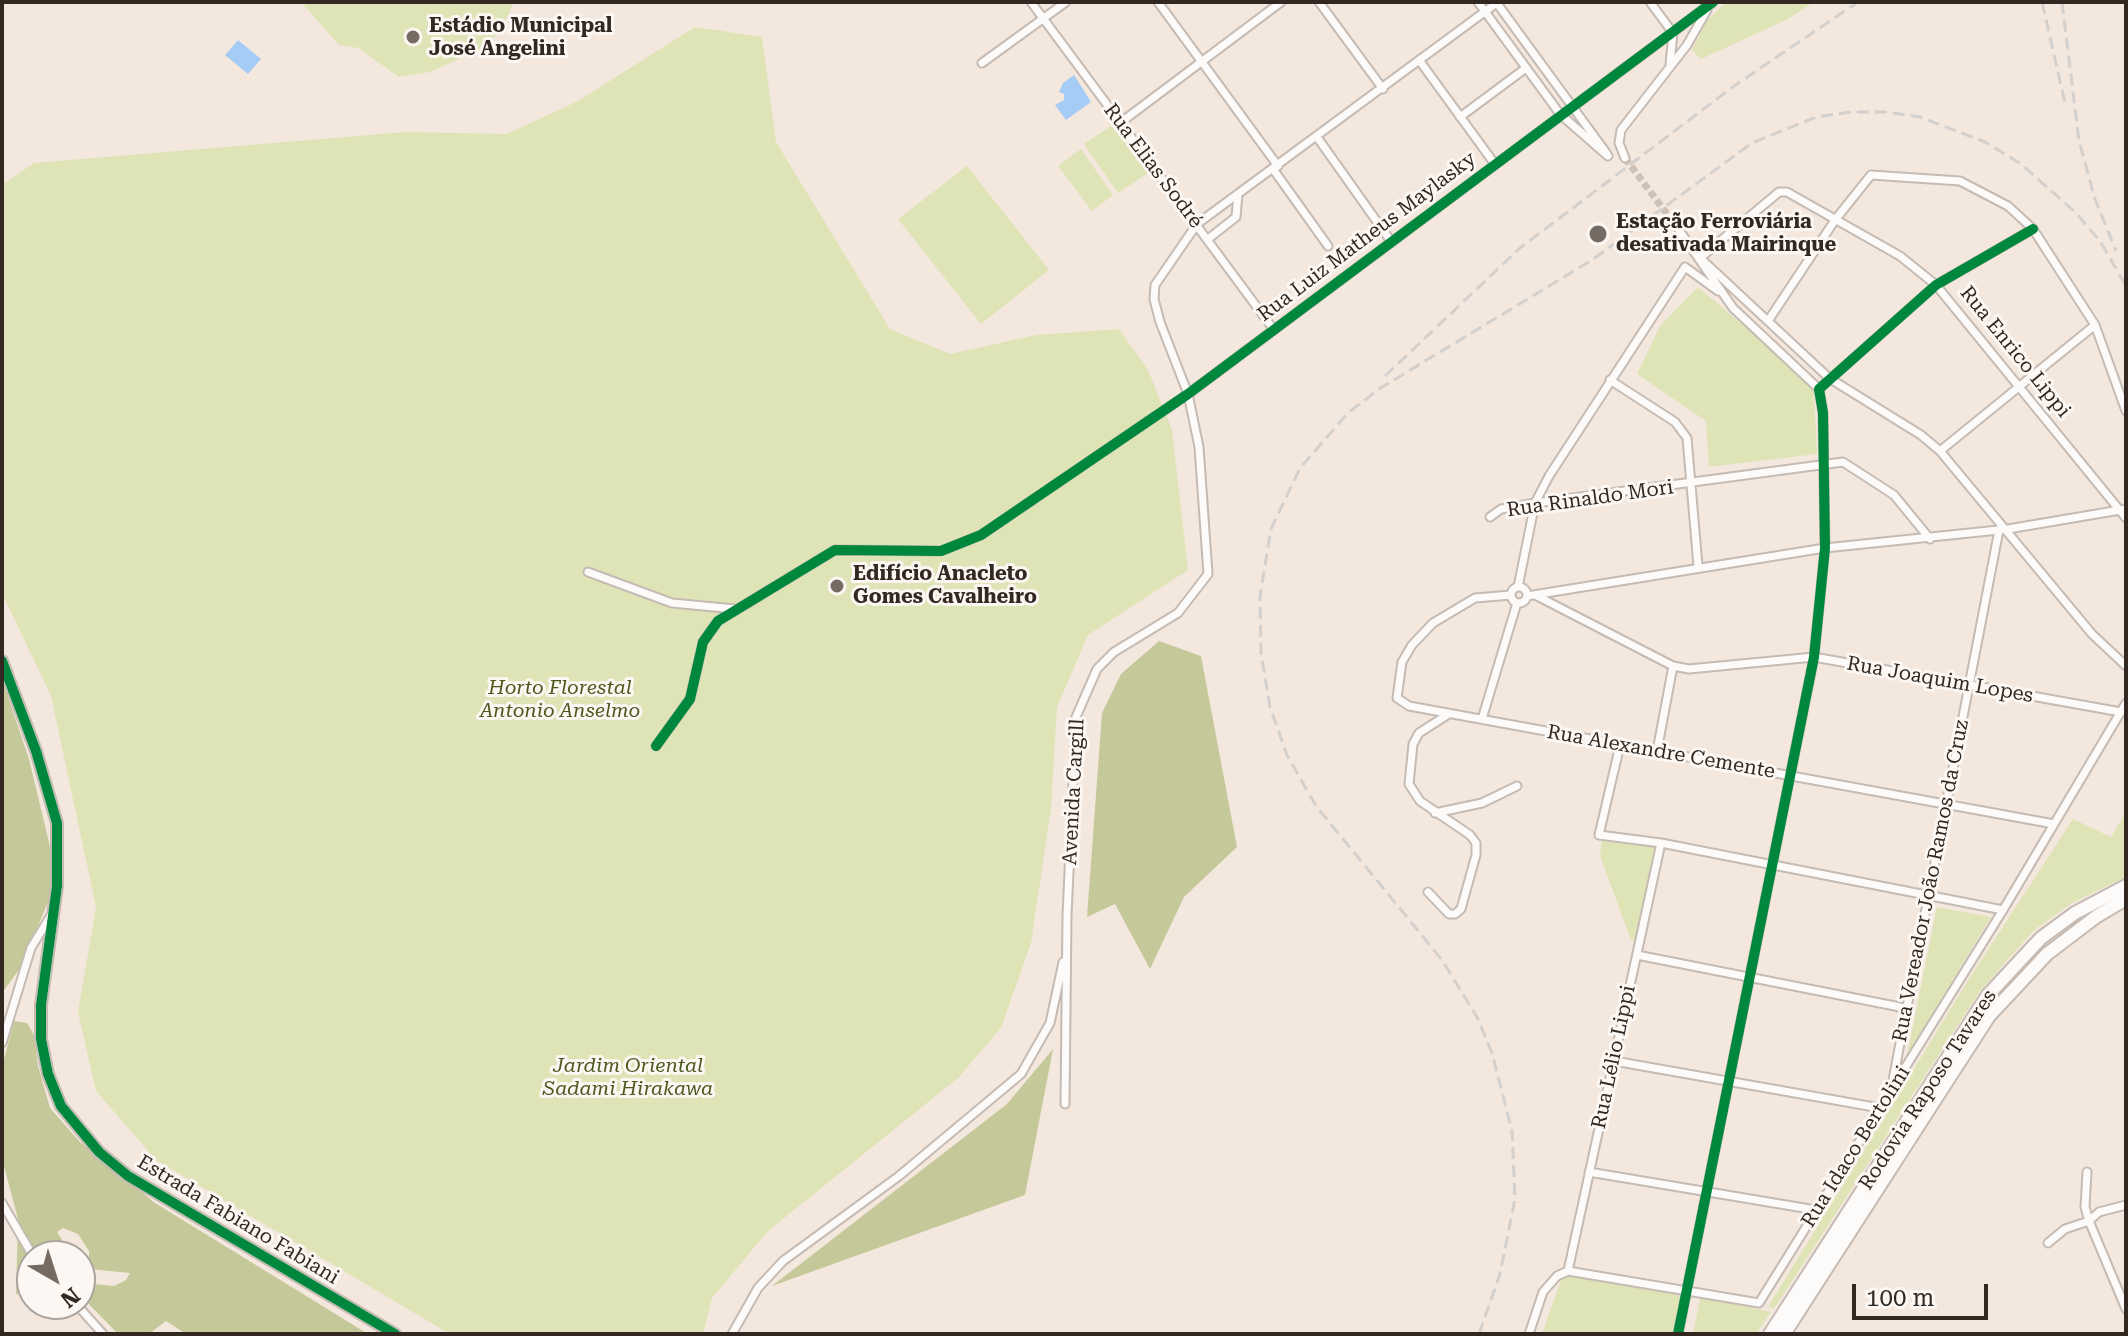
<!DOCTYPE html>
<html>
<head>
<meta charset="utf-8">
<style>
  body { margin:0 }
  #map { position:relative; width:2128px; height:1336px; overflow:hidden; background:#f4e7de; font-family:"Roboto Serif",serif }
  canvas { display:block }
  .frame { position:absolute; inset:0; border:4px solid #322821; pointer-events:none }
  .north { position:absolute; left:16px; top:1240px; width:80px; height:80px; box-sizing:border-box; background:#fcf7f3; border:2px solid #aba49f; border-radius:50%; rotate:141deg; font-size:22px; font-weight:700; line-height:32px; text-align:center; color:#322821 }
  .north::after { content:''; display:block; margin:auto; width:28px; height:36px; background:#766b63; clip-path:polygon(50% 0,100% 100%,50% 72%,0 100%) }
  .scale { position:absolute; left:1852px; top:1284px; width:136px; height:36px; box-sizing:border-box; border:4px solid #322821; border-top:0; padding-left:10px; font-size:24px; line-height:28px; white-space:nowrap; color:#322821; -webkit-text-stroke:6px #fcf7f3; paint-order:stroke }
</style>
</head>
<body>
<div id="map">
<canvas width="2128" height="1336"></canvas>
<div class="frame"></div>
<div class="north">N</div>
<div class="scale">100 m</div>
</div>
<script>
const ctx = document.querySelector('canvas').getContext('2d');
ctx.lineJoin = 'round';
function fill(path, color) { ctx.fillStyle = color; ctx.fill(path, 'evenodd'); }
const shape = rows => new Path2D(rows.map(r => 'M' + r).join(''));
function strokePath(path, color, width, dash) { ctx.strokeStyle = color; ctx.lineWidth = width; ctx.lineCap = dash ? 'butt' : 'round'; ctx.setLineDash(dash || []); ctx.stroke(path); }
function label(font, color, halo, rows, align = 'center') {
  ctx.font = font + ' "Roboto Serif",serif'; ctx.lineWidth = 6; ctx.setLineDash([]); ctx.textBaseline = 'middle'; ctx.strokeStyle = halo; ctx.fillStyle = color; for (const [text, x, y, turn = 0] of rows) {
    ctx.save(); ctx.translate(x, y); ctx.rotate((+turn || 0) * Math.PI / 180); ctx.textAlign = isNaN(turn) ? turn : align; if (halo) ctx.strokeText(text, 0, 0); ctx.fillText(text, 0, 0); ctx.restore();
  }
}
fill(shape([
  [301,2,514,2,501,30,484,48,430,72,399,77,358,48,339,45],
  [1726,2,1814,2,1786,20,1701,59,1692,50,1707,21],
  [695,27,762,37,776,142,890,329,950,354,1036,335,1119,329,1148,370,1172,430,1188,570,1088,635,1057,707,1051,809,1031,943,1001,1028,959,1077,767,1232,712,1298,703,1334,450,1334,156,1160,96,1091,78,1012,96,907,51,696,2,593,2,185,34,163,405,132,507,134,578,101],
  [1115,123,1148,173,1118,193,1084,144],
  [1081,149,1113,195,1092,211,1058,166],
  [967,166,1049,270,981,324,898,219],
  [1698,287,1792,367,1814,392,1817,454,1709,467,1706,421,1637,374,1660,326],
  [2126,812,2126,877,2072,903,2034,930,1980,991,1774,1309,1768,1307,1969,979,2073,819,2111,837],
  [1602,839,1659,847,1635,941,1631,940,1600,856],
  [1937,907,1991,917,1907,1055],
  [1569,1275,1678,1295,1681,1298,1674,1334,1542,1334,1561,1280],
  [1704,1297,1771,1312,1756,1334,1693,1334,1700,1299]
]), '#dfe4b7');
fill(shape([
  [1159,641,1201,656,1237,847,1184,897,1150,969,1115,904,1087,917,1102,713,1121,674],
  [2,679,29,759,53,859,53,890,21,967,2,993],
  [14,1021,27,1023,34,1035,38,1066,50,1108,80,1142,155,1203,368,1334,186,1334,166,1321,149,1334,118,1334,85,1300,80,1287,84,1283,114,1286,126,1280,130,1273,89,1269,89,1251,78,1234,63,1228,57,1232,72,1256,32,1256,32,1279,16,1295,18,1219,2,1159,2,1067],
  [1053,1049,1025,1195,772,1286,1007,1104]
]), '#c5c999');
fill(shape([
  [238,40,261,59,248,74,225,55],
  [1074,75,1091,102,1066,120,1055,105,1064,100,1064,94,1059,92,1063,83]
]), '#a4ccf4');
strokePath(shape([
  [1625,158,1679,230]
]), '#cdc1b8', 7, [7, 3.5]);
const street = shape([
  [1031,2,1274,330],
  [1158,2,1278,166],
  [1319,2,1383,89],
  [1478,2,1560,114,1608,156],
  [1496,2,1607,154],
  [1650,2,1673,33,1670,64],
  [1419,60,1494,163],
  [982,63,1066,2],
  [1460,117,1526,68],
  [1120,123,1281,2],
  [1317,137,1390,240],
  [1625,158,1619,143,1621,130,1687,45,1707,10],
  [1273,169,1328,246],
  [1679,230,1733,308,1819,389],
  [1208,239,1236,217,1238,194],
  [1697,255,1829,378,1921,435,1940,451,2092,634,2126,666],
  [1700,258,1779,192,1787,192,1900,256,1936,285,2126,518],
  [1768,321,1835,220,1871,175,1960,181,2008,206,2033,229,2095,325,2126,411],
  [1610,380,1675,422,1687,438,1698,566],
  [1940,451,2095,325],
  [1490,517,1501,509,1535,503,1843,462,1894,495,1930,539],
  [588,572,672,603,735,609],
  '1511 595a8 8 0 1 1 16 0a8 8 0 1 1-16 0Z',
  [1518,587,1535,503,1549,476,1685,267,1718,291],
  [1511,595,1475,598,1433,623,1412,645,1402,662,1397,698,1409,706,2054,824],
  [1527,596,1825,548,2008,529,2126,509],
  [1537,596,1673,666,1689,669,1814,657,2121,712],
  [1482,719,1517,603],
  [1620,745,1599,835,1661,843,2003,910],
  [656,746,690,699,703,642,718,621,835,550,941,551,981,535,1188,394,1713,2],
  [1657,751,1673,666],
  [1435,813,1482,803,1517,786],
  [1428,892,1449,914,1455,914,1461,909,1476,855,1476,843,1470,835,1420,801,1409,784,1413,744,1419,733,1447,715],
  [1637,955,1905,1008],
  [2,1043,31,948,53,912],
  [1614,1061,1880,1108],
  [1892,1085,1999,530],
  [1065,1104,1067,916,1076,717,1097,669,1114,652,1178,613,1208,574,1199,447,1188,394,1160,322,1154,299,1155,285,1197,224,1498,2],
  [1589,1172,1816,1210],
  [2087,1172,2085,1207,2089,1221,2126,1309],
  [2,1203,33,1256],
  [2048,1243,2065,1229,2089,1221,2099,1212,2126,1205],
  [1568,1271,1661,843],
  [76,1304,103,1334],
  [732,1334,758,1288,783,1261,899,1176,1021,1074,1050,1023,1063,962],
  [1529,1334,1543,1292,1557,1276,1568,1271,1759,1303,2003,910,2126,703],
  [1678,1334,1814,657,1825,548,1823,413,1819,389,1936,285,2033,229]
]);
const secondary = shape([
  [2,661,36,751,57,823,57,886,41,1005,41,1039,48,1074,61,1106,99,1152,128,1176,395,1334]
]);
const highway = shape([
  [1770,1334,1988,995,2041,938,2075,913,2126,886],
  [1784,1334,1989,1016,2047,954,2097,916,2126,899]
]);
strokePath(street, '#c5bbb3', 11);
strokePath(secondary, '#c5bbb3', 14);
strokePath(highway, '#c5bbb3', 16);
strokePath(street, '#fdfbfa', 7);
strokePath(secondary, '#fdfbfa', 10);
strokePath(highway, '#fdfbfa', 12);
strokePath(shape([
  [2042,2,2065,103],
  [2062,2,2079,141,2095,199,2116,251],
  [1385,376,1520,248,1734,86,1858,2],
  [1479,1334,1500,1274,1515,1199,1512,1131,1492,1053,1477,1017,1442,960,1316,806,1287,755,1270,707,1261,653,1260,596,1271,529,1300,468,1348,413,1379,389,1592,260,1752,143,1816,117,1851,112,1887,112,1920,117,1985,142,2021,164,2075,212,2100,241,2126,286]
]), '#d4d0cd', 3, [12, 6]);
strokePath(shape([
  [2,661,36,751,57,823,57,886,41,1005,41,1039,48,1074,61,1106,99,1152,128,1176,395,1334],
  [656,746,690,699,703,642,718,621,835,550,941,551,981,535,1188,394,1713,2],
  [1678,1334,1814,657,1825,548,1823,413,1819,389,1936,285,2033,229]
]), '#00873e', 10);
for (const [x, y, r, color] of [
  [413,37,8,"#766b63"],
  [1598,234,10,"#766b63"],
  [837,586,8,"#766b63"]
]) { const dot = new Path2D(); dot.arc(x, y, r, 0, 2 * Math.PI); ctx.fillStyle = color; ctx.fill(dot); strokePath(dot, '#fcf7f3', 3); }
label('bold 20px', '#322821', '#fcf7f3', [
  ["Estádio Municipal",429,26],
  ["José Angelini",429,49],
  ["Estação Ferroviária",1616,222],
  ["desativada Mairinque",1616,245],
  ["Edifício Anacleto",853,574],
  ["Gomes Cavalheiro",853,597]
], 'left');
label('20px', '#322821', '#fcf7f3', [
  ["Rua Elias Sodré",1153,166,53],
  ["Rua Luiz Matheus Maylasky",1367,237,-37],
  ["Rua Enrico Lippi",2015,352,51],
  ["Rua Rinaldo Mori",1590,499,-8],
  ["Rua Joaquim Lopes",1940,680,10],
  ["Rua Alexandre Cemente",1661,752,10],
  ["Avenida Cargill",1074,792,-87],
  ["Rua Vereador João Ramos da Cruz",1931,881,-79],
  ["Rua Lélio Lippi",1614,1057,-78],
  ["Rodovia Raposo Tavares",1928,1090,-57],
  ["Rua Idaco Bertolini",1856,1147,-58],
  ["Estrada Fabiano Fabiani",238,1220,31]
]);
label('italic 20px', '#4d5a1f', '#fcf7f3', [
  ["Horto Florestal",560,688],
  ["Antonio Anselmo",560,711],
  ["Jardim Oriental",628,1066],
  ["Sadami Hirakawa",628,1089]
]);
</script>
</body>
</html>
